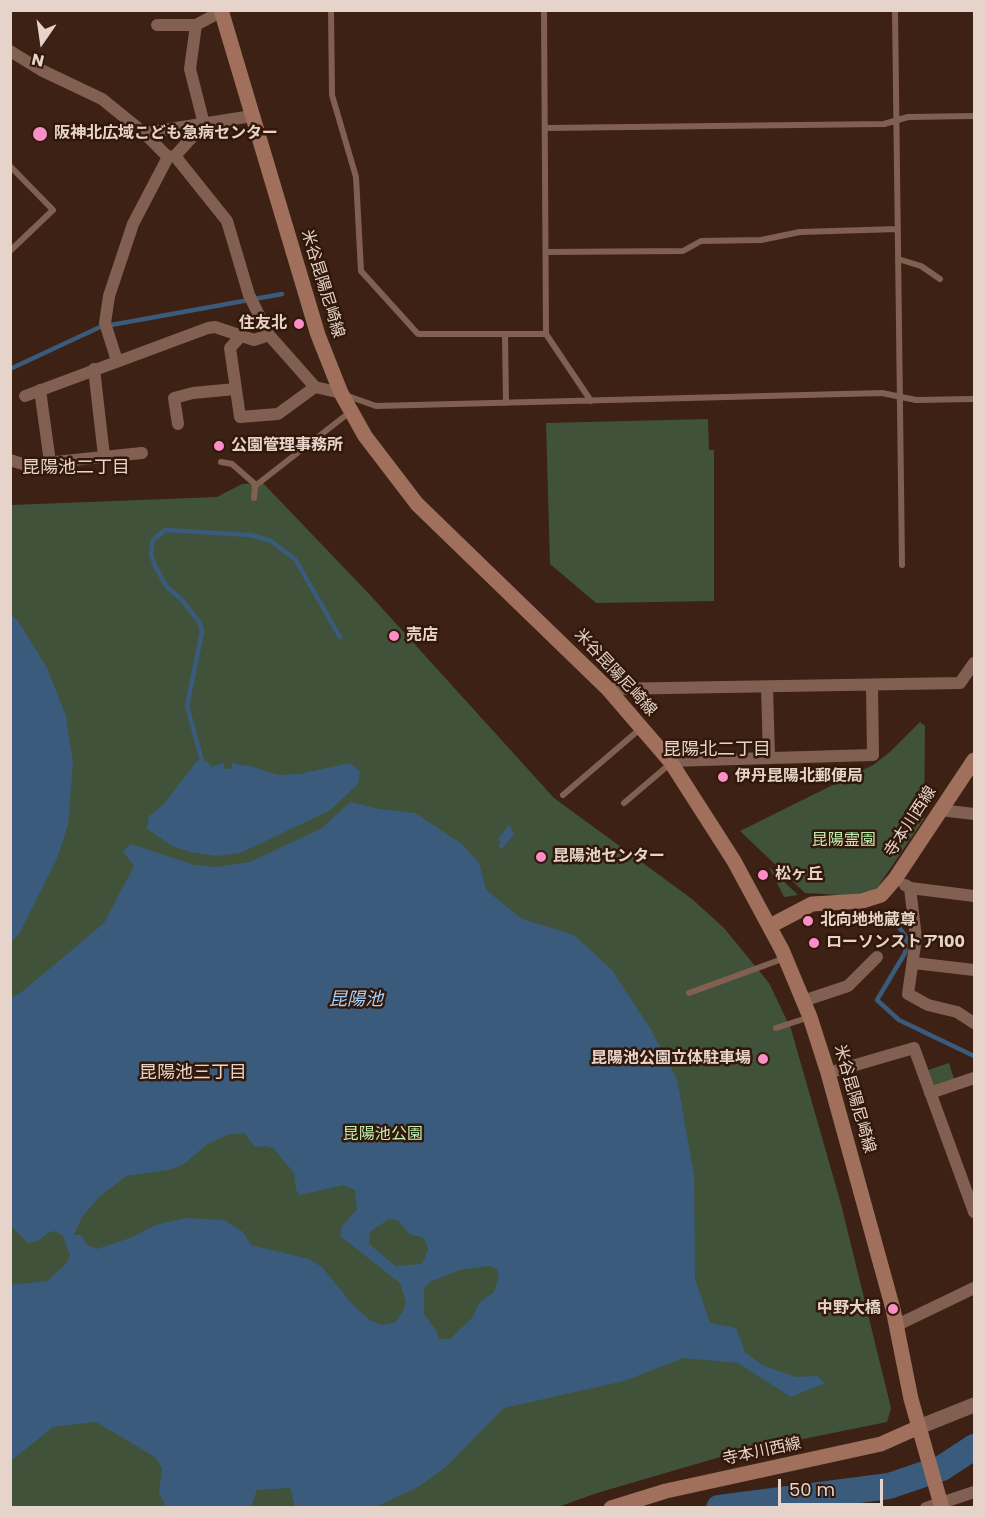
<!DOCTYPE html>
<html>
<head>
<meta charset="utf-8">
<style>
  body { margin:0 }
  #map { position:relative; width:985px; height:1518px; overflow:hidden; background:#3d2114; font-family:Poppins,sans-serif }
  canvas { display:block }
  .frame { position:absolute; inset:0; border:12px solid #e6d3ca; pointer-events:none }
  .north { position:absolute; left:12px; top:12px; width:60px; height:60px; -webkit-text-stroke:4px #32180a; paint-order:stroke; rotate:193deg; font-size:16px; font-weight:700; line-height:24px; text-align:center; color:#e6d3ca }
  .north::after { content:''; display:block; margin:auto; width:21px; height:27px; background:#e6d3ca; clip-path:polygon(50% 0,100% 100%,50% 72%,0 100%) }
  .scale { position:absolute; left:778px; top:1479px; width:105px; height:27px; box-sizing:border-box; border:3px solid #e6d3ca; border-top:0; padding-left:8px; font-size:18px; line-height:21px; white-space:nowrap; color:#e6d3ca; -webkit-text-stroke:4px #32180a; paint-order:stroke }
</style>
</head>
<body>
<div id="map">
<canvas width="985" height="1518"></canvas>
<div class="frame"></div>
<div class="north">N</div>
<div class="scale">50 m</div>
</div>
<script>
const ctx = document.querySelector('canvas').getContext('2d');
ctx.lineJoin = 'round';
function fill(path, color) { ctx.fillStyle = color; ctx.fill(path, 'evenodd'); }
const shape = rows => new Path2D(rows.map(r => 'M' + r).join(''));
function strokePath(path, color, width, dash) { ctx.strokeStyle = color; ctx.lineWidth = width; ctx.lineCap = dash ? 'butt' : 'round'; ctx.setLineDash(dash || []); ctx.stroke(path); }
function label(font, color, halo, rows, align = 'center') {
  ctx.font = font + ' Poppins,"Noto Sans JP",sans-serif'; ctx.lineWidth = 5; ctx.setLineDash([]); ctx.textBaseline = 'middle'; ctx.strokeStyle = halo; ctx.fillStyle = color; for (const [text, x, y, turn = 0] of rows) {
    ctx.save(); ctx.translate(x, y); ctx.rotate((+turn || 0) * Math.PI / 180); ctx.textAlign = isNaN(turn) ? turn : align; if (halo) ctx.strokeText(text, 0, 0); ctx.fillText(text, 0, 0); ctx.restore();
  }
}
fill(shape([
  [708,419,709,450,714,450,714,601,596,603,550,564,546,423],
  [263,483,371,596,554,798,692,899,724,928,769,983,791,1029,841,1204,891,1408,887,1422,734,1453,597,1493,558,1507,11,1507,11,505,217,497,242,484],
  [920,722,925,726,924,819,877,888,860,896,805,893,740,831,873,765,891,751],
  [769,867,798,895,784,897],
  [949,1063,955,1082,934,1087,928,1070]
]), '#40523a');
fill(shape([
  [11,615,18,621,47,668,66,716,73,764,68,825,56,861,19,934,11,942],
  [197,761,207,761,211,767,223,763,225,769,231,769,233,762,242,766,248,765,278,775,299,774,350,763,360,771,358,784,329,811,240,853,217,856,190,852,172,846,147,829,149,816,163,805],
  [350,802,379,809,415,813,463,845,479,863,486,890,522,919,574,935,611,969,650,1028,677,1079,694,1176,695,1279,710,1323,736,1328,745,1352,762,1365,796,1377,817,1376,825,1383,791,1397,738,1363,684,1358,624,1381,504,1408,446,1467,418,1487,376,1507,295,1507,290,1488,257,1490,251,1507,166,1507,159,1493,162,1468,155,1457,96,1422,53,1427,11,1461,11,1285,47,1281,67,1263,70,1255,63,1236,55,1231,48,1233,38,1241,28,1243,11,1226,11,998,23,991,104,923,134,866,123,851,131,844,194,865,215,867,250,862,322,828],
  [244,1133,255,1147,266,1146,273,1148,294,1173,296,1190,300,1195,343,1185,355,1190,357,1209,342,1226,340,1236,400,1283,406,1302,402,1313,394,1323,381,1325,370,1320,352,1304,322,1267,309,1259,251,1245,243,1232,224,1220,186,1218,155,1225,130,1238,97,1249,87,1245,81,1235,74,1235,82,1217,99,1197,126,1176,169,1170,184,1164,206,1145,227,1135],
  [389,1219,399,1221,409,1234,422,1237,426,1242,428,1250,422,1264,395,1266,369,1244,370,1232],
  [489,1266,496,1268,499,1275,494,1292,480,1302,472,1318,450,1339,439,1339,436,1330,424,1314,424,1288,430,1282,460,1270],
  [509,825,514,834,502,849,498,846,501,842,498,839]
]), '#3a5b7c');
strokePath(shape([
  [10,369,100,327,282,294],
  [202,761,187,706,202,632,200,623,182,600,167,587,155,566,151,554,153,540,165,530,251,535,271,541,295,559,340,637],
  [896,923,906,937,905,953,877,1000,899,1020,974,1056]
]), '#3a5b7c', 4.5);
strokePath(shape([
  [719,1508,889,1486,942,1468,974,1447]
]), '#3a5b7c', 26);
strokePath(shape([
  [331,10,332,95,356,177,361,271,418,334,546,334],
  [544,10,546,334,591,401],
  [895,10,902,565],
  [546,128,884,124,908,117,974,116],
  [10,166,53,210,10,251],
  [546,252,683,251,701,241,761,240,800,232,898,229],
  [898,259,921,266,940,279],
  [505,334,506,403],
  [345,395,376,406,882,393,916,400,974,399],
  [221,462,232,464,256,485],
  [254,498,255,486,350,412],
  [563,795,640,729],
  [624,803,671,763],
  [689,993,785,958],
  [776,1028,810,1017]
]), '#816051', 6);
strokePath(shape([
  [157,25,196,25],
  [10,51,41,70,102,99,144,133,168,157,175,156,204,124],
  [204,124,190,69,196,25,222,11],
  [144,133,252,116],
  [175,156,227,221,249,295,269,335,315,387,341,393],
  [241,336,230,348,240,417,278,414,315,387],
  [117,361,105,323,109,296,133,224,168,157],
  [94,369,104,456],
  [40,390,50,462],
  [25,396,208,328,215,327,254,340,269,335],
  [178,424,174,398,193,393,235,389],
  [10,460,26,465,142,453],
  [767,688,769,756],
  [608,689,960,683,974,663],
  [670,761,873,755,872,686],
  [940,810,974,814],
  [905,885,910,888,974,896],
  [910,888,916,938,908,994,928,1005,957,1012,974,1023],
  [914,963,974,970],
  [803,1001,848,986,877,957],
  [828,1073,914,1048,974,1212],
  [930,1093,974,1078],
  [895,1326,974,1288],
  [926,1508,974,1492]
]), '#816051', 12);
strokePath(shape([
  [919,1427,974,1405]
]), '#816051', 15);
strokePath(shape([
  [221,10,318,335,341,393,365,436,417,504,608,689,670,761,734,861,782,950,810,1017,828,1073,893,1309,911,1399,942,1508],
  [770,926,812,904,862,901,881,895,895,879,974,760],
  [611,1508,666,1491,881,1444,919,1427]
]), '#a0705c', 15);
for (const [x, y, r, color] of [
  [40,134,8,"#fa8fc8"],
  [299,324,6,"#fa8fc8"],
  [219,446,6,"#fa8fc8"],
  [394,636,6,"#fa8fc8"],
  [723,777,6,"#fa8fc8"],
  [541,857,6,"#fa8fc8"],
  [763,875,6,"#fa8fc8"],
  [808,921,6,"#fa8fc8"],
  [814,943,6,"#fa8fc8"],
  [763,1059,6,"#fa8fc8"],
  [893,1309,6,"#fa8fc8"]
]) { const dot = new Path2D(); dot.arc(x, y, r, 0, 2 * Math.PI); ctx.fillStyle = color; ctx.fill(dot); strokePath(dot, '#32180a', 2); }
label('bold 16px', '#e6d3ca', '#32180a', [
  ["阪神北広域こども急病センター",54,134],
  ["住友北",287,324,"right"],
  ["公園管理事務所",231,446],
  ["売店",406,636],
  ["伊丹昆陽北郵便局",735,777],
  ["昆陽池センター",553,857],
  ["松ヶ丘",775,875],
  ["北向地地蔵尊",820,921],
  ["ローソンストア100",826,943],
  ["昆陽池公園立体駐車場",751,1059,"right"],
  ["中野大橋",881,1309,"right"]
], 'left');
label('16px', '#e6d3ca', '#32180a', [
  ["米谷昆陽尼崎線",322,284,73],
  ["米谷昆陽尼崎線",615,673,47],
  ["寺本川西線",911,822,-57],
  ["米谷昆陽尼崎線",854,1099,74],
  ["寺本川西線",762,1452,-12]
]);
label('16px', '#c1f0b2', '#32180a', [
  ["昆陽霊園",844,841],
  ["昆陽池公園",383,1135]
]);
label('18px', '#e6d3ca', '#32180a', [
  ["昆陽池二丁目",76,468],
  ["昆陽北二丁目",717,750],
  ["昆陽池三丁目",193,1073]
]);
label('italic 18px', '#a7d2fe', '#32180a', [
  ["昆陽池",356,1000]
]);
</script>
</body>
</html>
